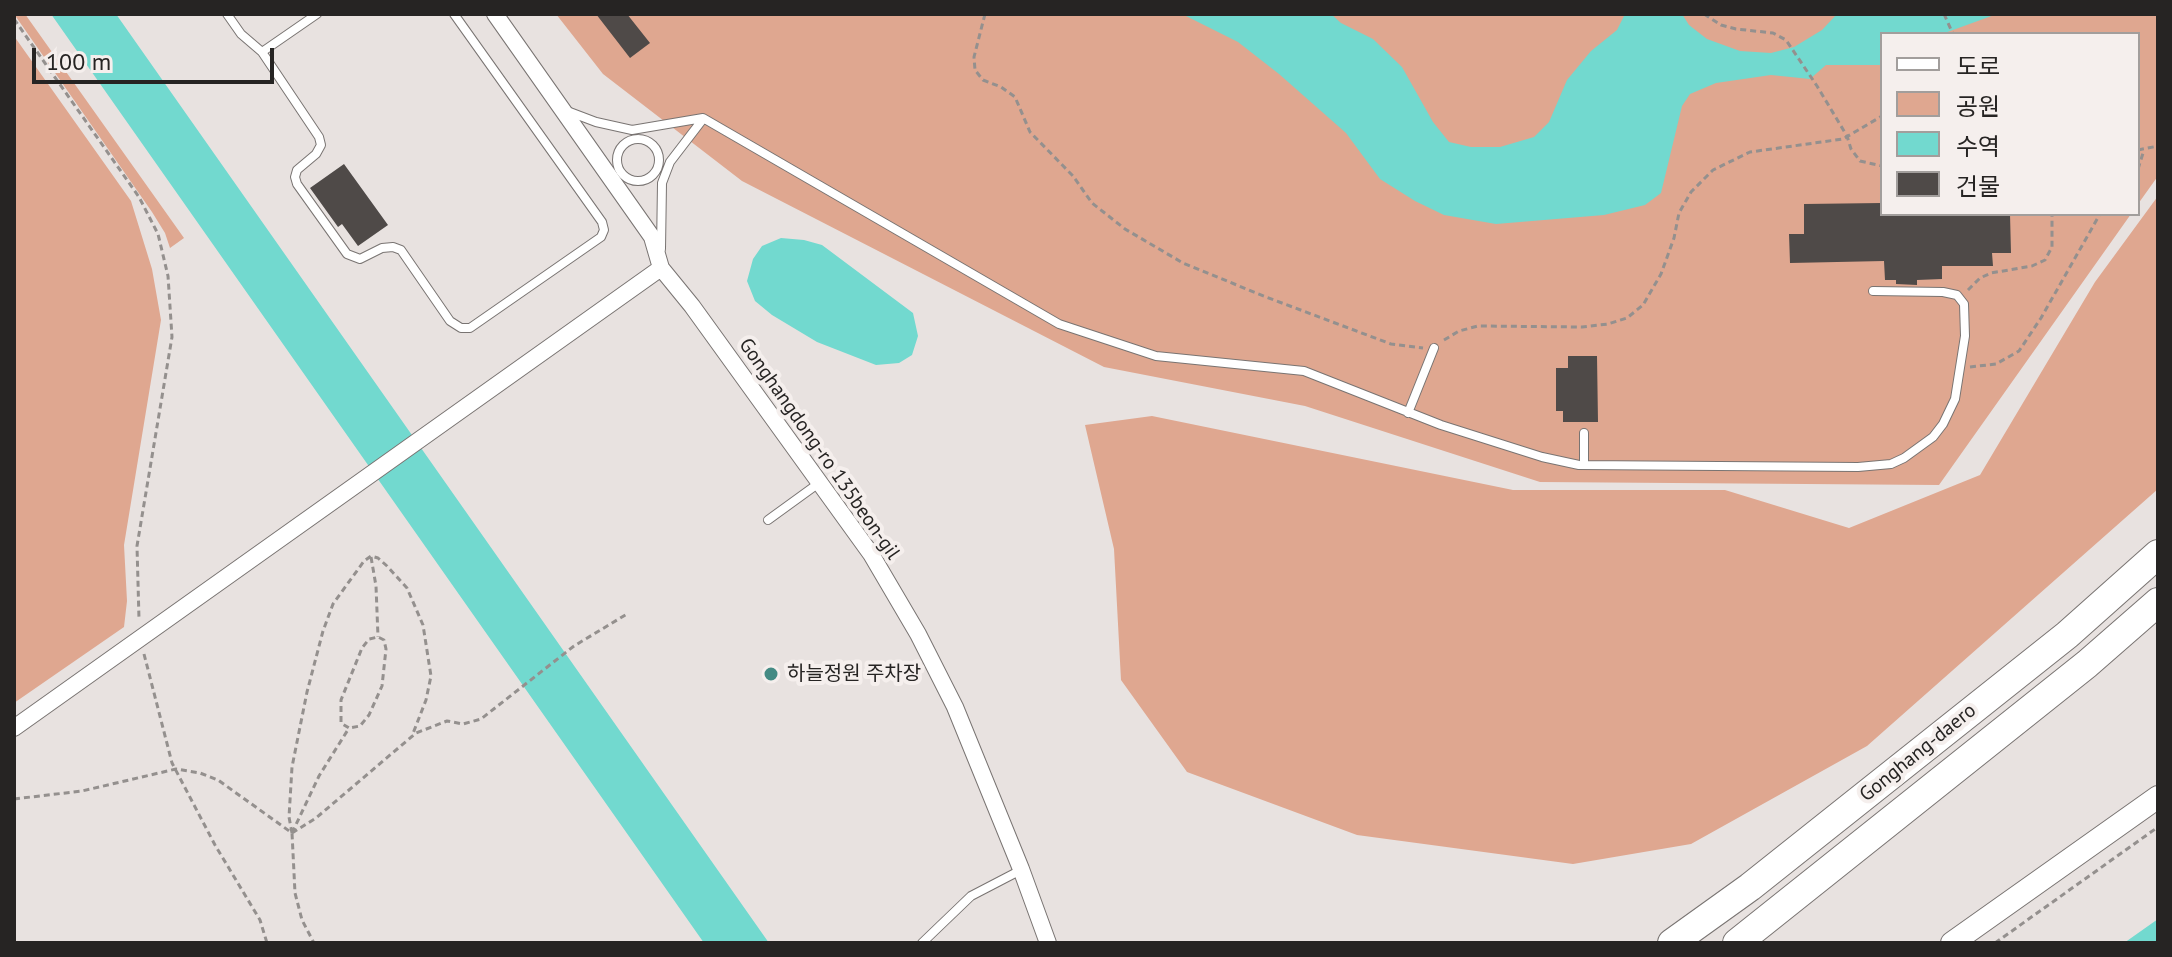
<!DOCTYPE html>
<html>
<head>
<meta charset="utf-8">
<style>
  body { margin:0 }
  #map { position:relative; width:2172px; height:957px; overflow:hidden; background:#e8e2e0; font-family:"PT Sans","Noto Sans KR",sans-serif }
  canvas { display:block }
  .frame { position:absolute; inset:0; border:16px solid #262423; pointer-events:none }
  .legend { position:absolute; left:1880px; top:32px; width:260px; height:184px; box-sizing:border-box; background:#f5efed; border:2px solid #a29e9c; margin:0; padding:10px 14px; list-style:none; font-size:24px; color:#262423 }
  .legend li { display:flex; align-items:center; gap:16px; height:40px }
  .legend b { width:40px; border:2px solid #a29e9c }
  .scale { position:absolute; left:32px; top:48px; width:242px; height:36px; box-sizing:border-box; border:4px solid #262423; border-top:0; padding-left:10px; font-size:24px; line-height:28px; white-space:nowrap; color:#262423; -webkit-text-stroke:6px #f5efed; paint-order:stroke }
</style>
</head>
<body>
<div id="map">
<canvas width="2172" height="957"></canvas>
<div class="frame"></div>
<ul class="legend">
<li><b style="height:10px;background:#fff"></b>도로</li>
<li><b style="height:22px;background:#dfa790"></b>공원</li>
<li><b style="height:22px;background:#72d9cf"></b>수역</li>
<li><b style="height:22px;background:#4f4a48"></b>건물</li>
</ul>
<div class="scale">100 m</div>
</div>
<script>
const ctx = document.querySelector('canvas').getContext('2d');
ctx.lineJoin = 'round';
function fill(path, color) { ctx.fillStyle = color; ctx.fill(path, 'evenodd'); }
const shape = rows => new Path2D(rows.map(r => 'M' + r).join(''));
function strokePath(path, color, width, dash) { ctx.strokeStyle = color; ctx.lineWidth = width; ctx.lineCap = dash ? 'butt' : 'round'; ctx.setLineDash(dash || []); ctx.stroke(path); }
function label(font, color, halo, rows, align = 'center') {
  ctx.font = font + ' "PT Sans","Noto Sans KR",sans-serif'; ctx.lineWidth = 8; ctx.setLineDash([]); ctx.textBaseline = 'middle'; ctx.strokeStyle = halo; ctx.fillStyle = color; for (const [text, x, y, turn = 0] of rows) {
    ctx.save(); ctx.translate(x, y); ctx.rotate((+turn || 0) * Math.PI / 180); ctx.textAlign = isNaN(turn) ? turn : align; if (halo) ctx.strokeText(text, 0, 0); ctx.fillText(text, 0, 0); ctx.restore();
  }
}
fill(shape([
  [14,14,25,14,184,238,170,248,165,233,152,212],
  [556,14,2158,14,2158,176,2138,204,2138,34,1882,34,1882,214,2131,214,1939,485,1540,482,1305,406,1104,367,742,181,603,74],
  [14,36,131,201,152,269,161,320,124,545,127,601,124,627,14,703],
  [2158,196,2158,489,1867,746,1691,844,1573,864,1357,835,1187,772,1121,680,1114,549,1085,425,1152,416,1513,490,1725,490,1849,528,1980,475,2095,282]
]), '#dfa790');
fill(shape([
  [51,14,116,14,769,943,704,943],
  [1182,14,1331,14,1341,23,1373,39,1402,67,1433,122,1449,142,1471,147,1500,147,1534,137,1549,122,1567,80,1591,51,1617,30,1625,14,1682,14,1689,25,1707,39,1740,51,1771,53,1794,47,1822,30,1837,14,1997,14,1942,34,1882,34,1882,65,1826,65,1810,79,1771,75,1716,83,1690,94,1682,106,1661,193,1645,205,1604,215,1496,224,1444,215,1415,201,1380,179,1346,133,1279,74,1238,42],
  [781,238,804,240,822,245,913,313,918,336,912,355,899,363,876,365,817,342,772,315,755,301,747,281,753,259,762,246],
  [2158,919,2158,943,2124,943]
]), '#72d9cf');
fill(shape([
  [596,14,627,14,650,43,630,58],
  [344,164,388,225,358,246,342,224,338,227,310,188],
  [1882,203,1882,214,2010,214,2011,253,1992,253,1993,266,1942,266,1942,279,1917,280,1917,285,1896,284,1896,280,1885,280,1884,261,1790,263,1789,234,1804,234,1804,204],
  [1568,356,1597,356,1598,422,1563,422,1563,411,1556,411,1556,368,1568,368]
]), '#4f4a48');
const lane = shape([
  [227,14,241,34,262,52,319,137,321,145,316,154,297,170,295,177,297,184,347,254,360,259,382,248,393,247,401,250,450,321,461,328,470,328,601,237,604,230,602,222,454,14],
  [262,52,317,14],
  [567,111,596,122,632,130,703,118,1059,324,1156,356,1304,371,1441,425,1542,457,1579,465,1858,467,1891,464,1904,458,1933,437,1943,424,1955,399,1965,336,1964,304,1957,295,1943,292,1873,291],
  '617 160a21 21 0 1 1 42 0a21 21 0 1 1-42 0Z',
  [661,249,662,183,670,162,703,119],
  [1408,413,1434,348],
  [1584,433,1584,465],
  [768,520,819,483],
  [922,943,971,896,1021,870]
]);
const street = shape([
  [495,14,652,237,661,268,692,306,871,554,918,634,955,707,1021,869,1048,943],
  [14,728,661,268]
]);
const secondary = shape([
  [1952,943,2158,797]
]);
const highway = shape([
  [1672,943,1750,887,2067,635,2158,554],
  [1737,943,2087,664,2158,602]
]);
strokePath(lane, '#797472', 10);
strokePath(street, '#797472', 18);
strokePath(secondary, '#797472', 24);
strokePath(highway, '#797472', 30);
strokePath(shape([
  [985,14,974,57,975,70,983,80,1001,87,1015,97,1030,132,1073,176,1092,203,1125,229,1183,263,1266,297,1391,344,1423,348],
  [1704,14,1721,25,1736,29,1773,33,1786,40,1817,86,1847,136,1851,149,1860,161,1882,166],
  [1944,14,1953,34],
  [14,19,139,197,158,234,168,276,172,337,137,546,139,619],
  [2138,150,2158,146],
  [2138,169,2144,150],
  [1968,290,1980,278,1991,273,2032,266,2045,260,2052,247,2052,214],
  [1444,340,1459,331,1478,326,1582,327,1608,324,1627,318,1643,305,1661,274,1674,238,1679,213,1691,192,1713,170,1750,152,1843,139,1882,116],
  [1970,367,1996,364,2019,351,2041,318,2100,214],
  [371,557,376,586,378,637],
  [144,654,172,763,215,845,260,920,267,943],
  [14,799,82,791,176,769,200,773,218,780,292,833,295,893,302,920,314,943],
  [292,833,289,817,292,767,307,692,323,631,333,604,364,561,371,556,378,558,387,566,407,588,423,625,431,676,426,700,412,736],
  [292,833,316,818,416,733,447,721,463,724,481,719,574,646,627,614],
  [292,833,319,776,349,728,341,723,341,700,362,648,369,639,378,637,384,640,386,649,382,686,369,715,360,726,349,728],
  [1995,943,2158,827]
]), '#94908e', 3, [6, 4]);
strokePath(lane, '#fff', 8);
strokePath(street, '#fff', 16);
strokePath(secondary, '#fff', 22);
strokePath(highway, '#fff', 28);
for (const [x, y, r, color] of [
  [771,674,8,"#448b84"]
]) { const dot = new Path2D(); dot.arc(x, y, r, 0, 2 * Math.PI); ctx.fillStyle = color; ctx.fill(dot); strokePath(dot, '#f5efed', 3); }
label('20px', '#262423', '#f5efed', [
  ["Gonghangdong-ro 135beon-gil",819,449,55],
  ["Gonghang-daero",1918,753,-39]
]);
label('20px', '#262423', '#f5efed', [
  ["하늘정원 주차장",787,674]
], 'left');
</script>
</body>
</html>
